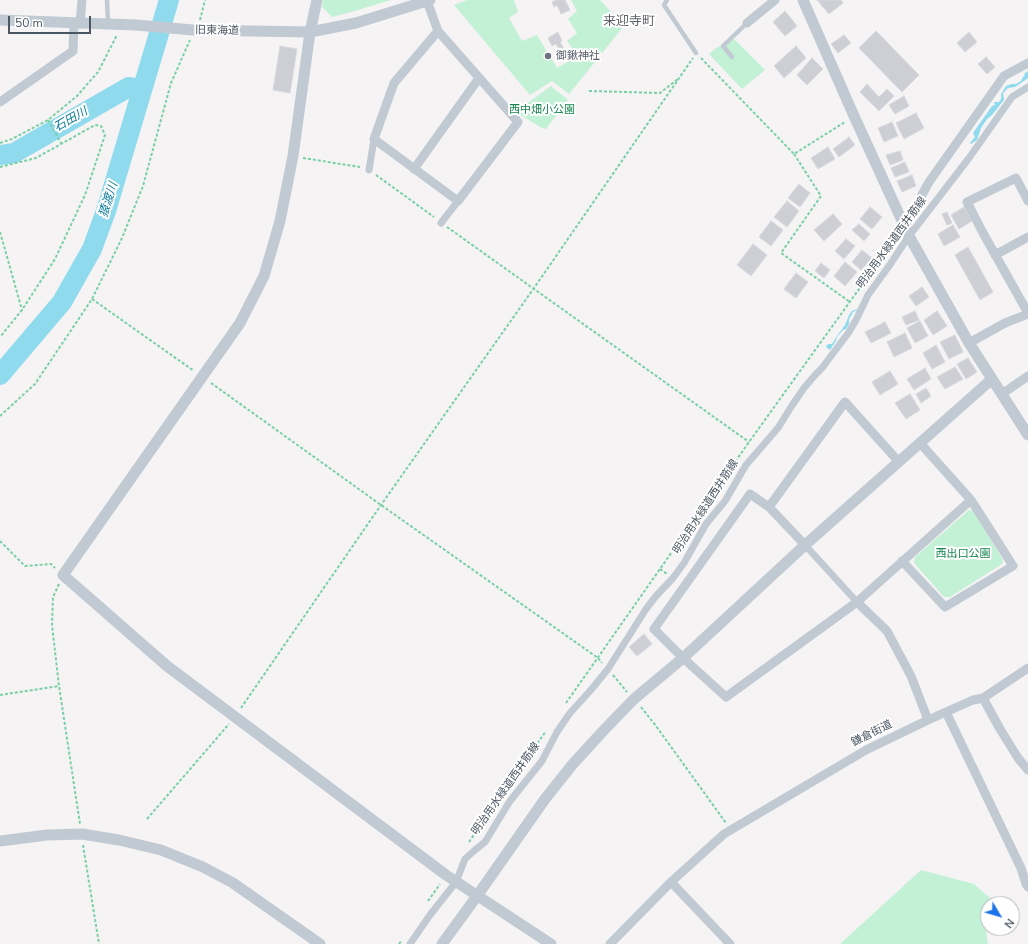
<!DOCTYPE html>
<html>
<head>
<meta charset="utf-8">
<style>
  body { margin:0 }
  #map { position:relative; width:1028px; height:944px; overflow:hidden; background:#f5f3f3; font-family:"Nunito Sans",sans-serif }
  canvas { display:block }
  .north { position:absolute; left:980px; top:896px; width:40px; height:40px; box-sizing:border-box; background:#fff; border:1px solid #b7bbc0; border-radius:50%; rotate:128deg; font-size:11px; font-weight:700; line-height:16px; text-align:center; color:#4a5661 }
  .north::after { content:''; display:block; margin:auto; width:14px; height:18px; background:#1a73e8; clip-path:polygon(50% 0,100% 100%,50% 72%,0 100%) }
  .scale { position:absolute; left:8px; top:16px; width:83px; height:18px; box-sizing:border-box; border:2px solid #4a5661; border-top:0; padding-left:5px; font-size:12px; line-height:14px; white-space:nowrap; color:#4a5661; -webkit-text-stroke:3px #fff; paint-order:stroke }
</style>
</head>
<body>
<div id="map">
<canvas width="1028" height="944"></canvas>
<div class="north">N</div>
<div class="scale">50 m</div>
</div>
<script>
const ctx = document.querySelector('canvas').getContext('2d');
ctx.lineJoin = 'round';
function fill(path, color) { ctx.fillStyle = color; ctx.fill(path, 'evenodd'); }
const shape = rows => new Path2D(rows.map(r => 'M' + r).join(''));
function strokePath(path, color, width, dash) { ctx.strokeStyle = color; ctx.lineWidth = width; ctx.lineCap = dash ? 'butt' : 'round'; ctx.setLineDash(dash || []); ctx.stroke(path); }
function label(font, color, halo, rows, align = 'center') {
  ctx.font = font + ' "Nunito Sans","Noto Sans JP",sans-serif'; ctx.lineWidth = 4; ctx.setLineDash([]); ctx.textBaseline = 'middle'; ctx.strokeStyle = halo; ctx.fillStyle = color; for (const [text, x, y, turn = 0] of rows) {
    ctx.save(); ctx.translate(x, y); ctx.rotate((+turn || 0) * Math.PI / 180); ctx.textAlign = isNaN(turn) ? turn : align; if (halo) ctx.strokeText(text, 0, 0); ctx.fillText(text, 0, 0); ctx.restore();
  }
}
fill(shape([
  [323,0,391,0,358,10,332,17,322,7],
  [467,0,514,0,518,12,509,18,522,41,537,35,557,68,578,56,567,41,577,33,568,19,577,11,571,0,600,0,624,26,569,94,552,81,530,95,454,5],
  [734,39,765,70,742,89,709,54,716,48],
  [551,86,568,100,546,129,542,128,515,112],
  [969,510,973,511,1003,560,1002,564,950,597,944,597,914,563,915,557],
  [921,870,974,884,997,904,988,904,988,921,985,925,988,944,840,944]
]), '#c3f1d5');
fill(shape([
  [1028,71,1028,78,1024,81,1015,87,1008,88,1003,93,1004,100,992,115,987,119,981,128,977,140,971,144,970,143,975,137,973,133,992,106,995,105,994,102,999,102,1001,99,1001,94,1006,86,1012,84,1016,84,1021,81,1023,77,1025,75,1024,74],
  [857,309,857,310,853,312,851,316,849,319,849,324,846,329,843,330,837,337,836,341,830,350,826,347,828,344,832,344,837,336,845,325,849,315,852,311]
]), '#90daee');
strokePath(shape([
  [0,155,14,153,129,87,142,90],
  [0,375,62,302,92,249,106,211,169,0]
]), '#90daee', 20);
const building = shape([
  [555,0,565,0,570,10,561,14,557,5,554,7,552,2,555,1,555,0],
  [817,0,841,0,843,3,829,14,817,0],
  [785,11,797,26,785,36,773,22,785,11],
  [876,31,919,75,902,92,859,48,876,31],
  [558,32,562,41,560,42,565,51,567,50,570,56,561,60,558,54,561,53,556,44,552,46,548,38,558,32],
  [969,32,977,42,965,52,957,43,969,32],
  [844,35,851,43,838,53,831,44,844,35],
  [280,46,297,49,290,93,273,90,280,46],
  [796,46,806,58,784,78,774,66,796,46],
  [986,57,995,67,987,74,978,64,986,57],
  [812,58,823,69,807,85,797,75,812,58],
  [867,84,879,97,887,89,894,96,879,111,860,92,867,84],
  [904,96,909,106,895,114,889,105,904,96],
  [916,113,924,128,904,139,896,123,916,113],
  [892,122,898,136,884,142,878,128,892,122],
  [849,137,855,145,839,157,833,149,849,137],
  [828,147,835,159,818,169,811,158,828,147],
  [900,151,903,160,890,165,886,155,900,151],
  [905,162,909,172,895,177,891,168,905,162],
  [912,175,916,186,902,192,897,181,912,175],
  [799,184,810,193,800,207,788,198,799,184],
  [787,201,799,211,787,227,774,217,787,201],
  [870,207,882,217,872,229,860,219,870,207],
  [964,207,972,221,959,229,951,215,964,207],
  [947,212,952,223,947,225,942,214,947,212],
  [833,214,842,224,824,241,814,230,833,214],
  [771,221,783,230,771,246,759,237,771,221],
  [859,224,870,234,864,241,852,230,859,224],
  [953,225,960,237,944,246,938,234,953,225],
  [846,239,855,246,844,259,835,251,846,239],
  [753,244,767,255,751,276,737,265,753,244],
  [968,247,993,292,980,300,955,255,968,247],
  [862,250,872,258,861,270,852,262,862,250],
  [845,262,857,272,845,286,834,276,845,262],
  [821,263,830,270,824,278,815,271,821,263],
  [796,273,808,282,796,298,784,289,796,273],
  [922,287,929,297,916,306,909,296,922,287],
  [915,311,919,320,906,325,902,317,915,311],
  [937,311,947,326,933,335,924,320,937,311],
  [920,321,928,336,915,343,907,328,920,321],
  [885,322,891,333,871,343,865,332,885,322],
  [905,333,912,348,894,357,887,342,905,333],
  [955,335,963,352,949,359,940,342,955,335],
  [936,345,945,362,932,369,923,353,936,345],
  [968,358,977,372,966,379,957,364,968,358],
  [955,367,963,379,945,389,937,377,955,367],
  [925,368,931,379,914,390,907,379,925,368],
  [890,371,898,384,880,395,872,382,890,371],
  [926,388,931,396,921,403,916,394,926,388],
  [910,394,920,410,906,419,895,403,910,394],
  [644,634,652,644,637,656,629,647,644,634]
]);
fill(building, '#cdcfd5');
strokePath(building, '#d7d9de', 1);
strokePath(shape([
  [200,20,205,0],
  [701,58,794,154,845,122],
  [589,91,660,93,678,79],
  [48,120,61,143],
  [0,143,12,139,48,120,77,96,98,72,117,35],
  [794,154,821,196,781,253,850,302],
  [303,158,360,167],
  [0,167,36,158,95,125,101,126,105,135,85,195,55,259,22,310,0,337],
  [376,175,434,217],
  [447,227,749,442],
  [0,232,22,310],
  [92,299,194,371],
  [211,383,381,505,598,658,602,663],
  [0,416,35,384,92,299,122,238,143,186,171,83,190,40],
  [0,541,25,566,51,564,55,568],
  [660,569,667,574],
  [59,584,53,597,52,625,59,686,80,824],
  [613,675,627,692],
  [0,695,59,686],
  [566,703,749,442,890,246],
  [641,707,656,726,726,823],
  [241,708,381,505,534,288,693,58],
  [147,819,229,724],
  [469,842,546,731],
  [83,845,99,944],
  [428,901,440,884],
  [399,944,402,940]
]), '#7ad0a6', 2, [3, 2]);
strokePath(shape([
  [107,0,108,23],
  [667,0,664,5,696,53],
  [732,57,723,46,747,23]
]), '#c1cad2', 4.5);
strokePath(shape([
  [369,170,374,139],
  [441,223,458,201],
  [805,545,857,602],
  [410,944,430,915,456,882,465,859,475,850,485,842,510,801,542,761,557,732,570,713,590,691,608,669,646,609,656,596,673,578,684,563,706,524,725,501,746,465,778,428,791,407,804,388,816,374,822,368,849,332,857,318,868,295,889,266,909,236,969,158,1012,97,1028,87]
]), '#c1cad2', 7);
strokePath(shape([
  [427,1,438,31,518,122,458,201,374,139,394,83,438,31],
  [747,23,775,0],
  [80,24,82,0],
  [0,102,73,51,74,23],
  [414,169,479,78],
  [1028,201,1016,178,967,202,983,233,1028,313],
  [905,226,929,182,1004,76,1028,63],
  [995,255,1028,237],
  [969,343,1005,323,1028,314],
  [1002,394,1028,376],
  [899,462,845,402,769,507,750,494,654,629,683,658,726,697,857,602,971,500,920,443],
  [769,507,805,545],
  [902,561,945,607,1013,566,971,500],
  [857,602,887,631,911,676,928,720],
  [983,698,1000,729,1018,758,1028,770],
  [946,712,1021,868,1026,884,1028,887],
  [671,882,730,944],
  [610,944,671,882,724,834,866,750,928,720,973,700,983,698,1028,668]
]), '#c1cad2', 9);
strokePath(shape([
  [317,0,310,32,293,156,280,221,264,276,240,323,63,575,167,666,446,875,551,944],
  [803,0,854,116,909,236,969,343,1028,435],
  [0,20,136,25,193,30,310,32,356,23,430,0],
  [0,841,47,835,82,834,119,840,161,850,203,867,233,883,320,944],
  [442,944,477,896,545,799,572,765,604,730,634,699,683,658,805,545,992,379]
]), '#c1cad2', 11);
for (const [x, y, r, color] of [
  [548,56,4,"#6b7280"]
]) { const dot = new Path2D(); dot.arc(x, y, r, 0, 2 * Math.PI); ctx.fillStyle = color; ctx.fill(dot); strokePath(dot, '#fff', 1.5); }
label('11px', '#4a5661', '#fff', [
  ["旧東海道",217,31,1],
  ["明治用水緑道西井筋線",892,243,-54],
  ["明治用水緑道西井筋線",706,507,-57],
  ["鎌倉街道",872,734,-27],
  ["明治用水緑道西井筋線",506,789,-55]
]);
label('11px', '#5b616d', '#fff', [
  ["御鍬神社",556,56]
], 'left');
label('11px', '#17864f', '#fff', [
  ["西中畑小公園",542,110],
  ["西出口公園",963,554]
]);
label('italic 12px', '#0c7c9b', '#fff', [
  ["石田川",71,120,-30],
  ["猿渡川",109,200,-72]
]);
label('13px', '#5f6368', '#fff', [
  ["来迎寺町",629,22]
]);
</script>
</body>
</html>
